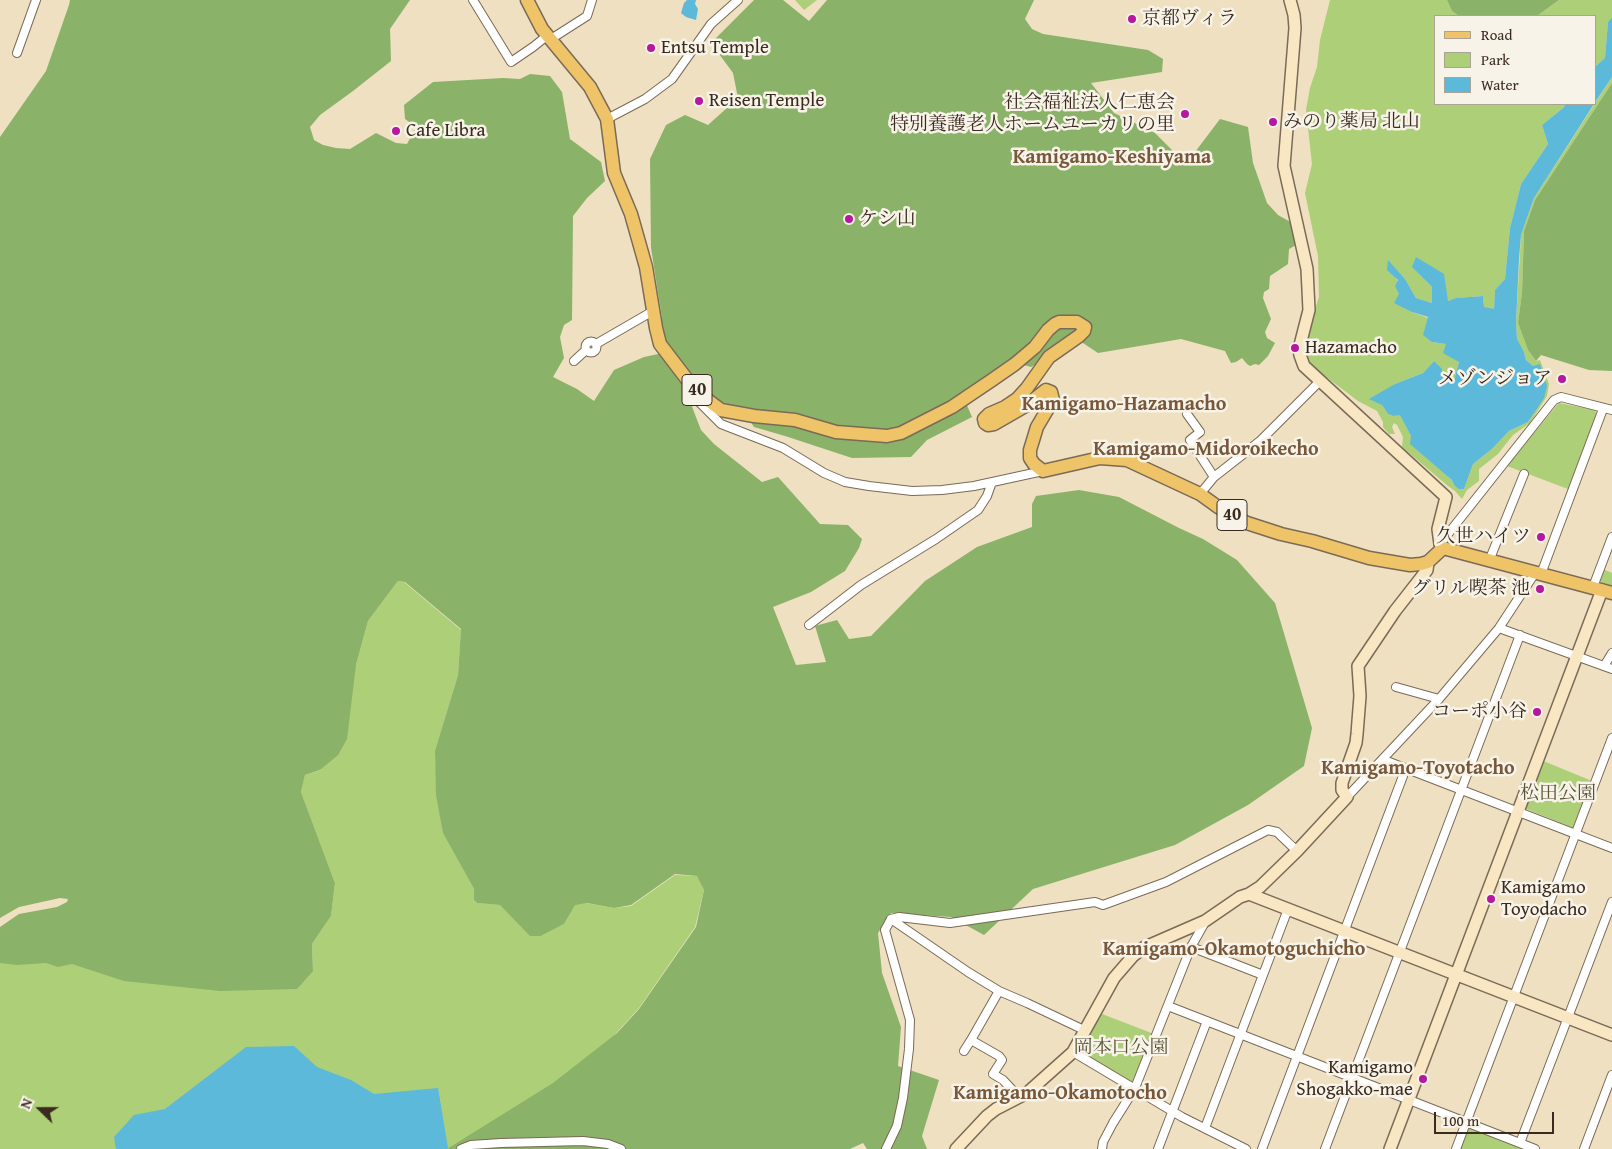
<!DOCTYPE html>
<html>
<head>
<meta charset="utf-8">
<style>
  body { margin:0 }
  #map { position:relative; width:1612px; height:1149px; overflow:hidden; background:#eee0c0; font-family:"Gentium Book Plus",serif }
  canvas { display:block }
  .legend { position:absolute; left:1434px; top:15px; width:162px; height:90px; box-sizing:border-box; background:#f7f3e8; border:1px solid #aca397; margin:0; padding:6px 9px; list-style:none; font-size:15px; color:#3b2a1e }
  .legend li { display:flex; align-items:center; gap:10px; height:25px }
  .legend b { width:25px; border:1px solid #aca397 }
  .north { position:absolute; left:15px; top:1084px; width:50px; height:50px; -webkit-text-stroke:4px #f7f3e8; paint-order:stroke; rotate:292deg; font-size:14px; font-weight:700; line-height:20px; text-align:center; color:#3b2a1e }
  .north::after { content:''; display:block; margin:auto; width:18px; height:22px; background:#3b2a1e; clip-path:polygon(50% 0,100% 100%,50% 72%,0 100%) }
  .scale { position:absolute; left:1434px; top:1112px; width:120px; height:22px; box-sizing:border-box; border:2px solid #3b2a1e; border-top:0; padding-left:6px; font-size:15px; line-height:18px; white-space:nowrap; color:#3b2a1e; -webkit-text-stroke:4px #f7f3e8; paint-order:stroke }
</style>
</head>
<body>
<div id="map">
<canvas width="1612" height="1149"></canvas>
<ul class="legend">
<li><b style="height:6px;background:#efc469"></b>Road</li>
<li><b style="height:14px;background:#adcf77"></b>Park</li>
<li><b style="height:14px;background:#5cb9da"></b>Water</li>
</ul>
<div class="north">N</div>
<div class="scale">100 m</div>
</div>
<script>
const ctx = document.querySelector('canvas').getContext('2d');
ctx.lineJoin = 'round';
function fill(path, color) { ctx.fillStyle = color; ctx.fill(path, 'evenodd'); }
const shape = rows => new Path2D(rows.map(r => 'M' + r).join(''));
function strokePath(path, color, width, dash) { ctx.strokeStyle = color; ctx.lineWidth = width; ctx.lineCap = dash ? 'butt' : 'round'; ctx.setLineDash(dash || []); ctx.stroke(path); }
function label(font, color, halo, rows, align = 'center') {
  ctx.font = font + ' "Gentium Book Plus","Noto Serif JP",serif'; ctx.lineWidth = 5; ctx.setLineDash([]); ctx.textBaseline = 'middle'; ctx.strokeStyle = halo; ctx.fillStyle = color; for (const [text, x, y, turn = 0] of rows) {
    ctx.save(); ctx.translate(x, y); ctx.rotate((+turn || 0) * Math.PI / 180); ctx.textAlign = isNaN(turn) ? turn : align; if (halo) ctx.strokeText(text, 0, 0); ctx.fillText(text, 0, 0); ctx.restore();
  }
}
fill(shape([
  [795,0,817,0,804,10],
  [1330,0,1447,0,1452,11,1459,16,1436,16,1436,104,1566,104,1563,108,1542,125,1548,144,1521,184,1510,228,1505,279,1495,290,1494,310,1484,307,1483,296,1457,298,1448,301,1412,267,1432,287,1432,303,1416,298,1405,279,1388,261,1412,312,1428,318,1432,342,1447,344,1459,362,1454,380,1443,381,1434,361,1423,373,1395,384,1382,405,1388,414,1393,416,1400,414,1411,436,1452,480,1454,485,1464,489,1473,464,1492,449,1509,431,1528,422,1535,411,1540,365,1533,366,1526,360,1524,352,1517,340,1516,324,1521,235,1534,198,1612,77,1612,83,1535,200,1524,231,1522,293,1518,323,1528,350,1536,361,1540,360,1549,384,1547,396,1530,423,1513,435,1498,454,1479,469,1479,481,1467,490,1462,499,1455,491,1448,486,1402,447,1403,437,1397,425,1394,423,1392,427,1395,434,1389,434,1383,427,1383,422,1377,411,1358,401,1309,364,1305,356,1304,343,1319,297,1318,256,1305,193,1312,164,1306,110,1310,88,1317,67,1320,40],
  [1559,0,1612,0,1612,17,1608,22,1605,58,1596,66,1596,16,1537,16],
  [1559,403,1595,410,1597,416,1568,489,1507,466],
  [1603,569,1612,573,1612,586,1602,584,1599,579],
  [398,581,404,582,461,630,458,675,435,752,437,795,443,832,474,889,474,900,477,903,501,905,531,936,541,936,564,924,575,904,586,903,614,908,631,906,675,875,697,876,701,883,704,890,695,927,639,1008,609,1041,472,1149,0,1149,0,956,313,971,312,944,331,916,335,883,301,792,305,775,321,770,356,665,368,621],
  [1541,760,1592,781,1573,828,1524,808],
  [1097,1012,1154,1034,1136,1079,1130,1082,1077,1050],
  [1473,1127,1525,1149,1460,1149,1467,1130]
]), '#adcf77');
fill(shape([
  [70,0,410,0,390,29,391,61,353,91,320,115,310,127,314,140,323,145,336,148,350,149,376,133,396,143,407,144,416,127,405,119,404,105,433,82,503,78,520,79,530,74,550,76,562,92,570,139,601,162,605,181,587,198,573,216,572,320,564,325,560,337,564,358,553,377,577,389,594,401,614,370,644,357,663,353,678,365,694,412,701,430,714,444,762,482,778,477,820,524,848,525,862,539,859,548,845,571,811,592,773,607,796,665,826,662,815,626,837,620,849,639,871,636,925,581,977,547,1032,527,1032,504,1036,496,1079,490,1119,497,1179,528,1203,539,1237,560,1275,603,1312,728,1304,766,1248,805,1175,845,1033,889,984,935,951,917,891,913,878,933,882,973,901,1027,898,1066,939,1080,922,1136,927,1149,867,1149,863,1143,850,1149,447,1149,553,1083,617,1033,639,1009,696,927,704,890,697,876,675,874,631,905,614,908,587,903,575,905,564,924,541,936,530,936,500,905,477,903,474,900,474,889,443,833,436,795,435,751,458,675,461,629,405,582,398,581,368,621,356,665,347,739,338,755,320,770,305,775,301,792,335,883,331,916,312,944,313,971,297,989,220,991,124,981,72,964,58,967,46,963,17,965,0,963,0,927,19,914,57,907,67,902,68,899,60,898,19,907,0,918,0,137,46,71,69,5],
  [754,0,783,0,809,21,827,0,1034,0,1025,19,1032,29,1043,34,1148,50,1163,59,1162,72,1091,83,1114,113,1155,133,1186,164,1220,119,1248,127,1253,163,1267,203,1278,215,1294,224,1296,245,1289,249,1288,264,1270,276,1269,289,1264,292,1263,298,1271,319,1265,332,1267,338,1275,343,1268,356,1259,365,1255,364,1250,366,1247,364,1242,358,1236,362,1231,363,1225,351,1181,339,1098,353,1080,341,1031,367,1009,361,962,394,972,417,927,440,911,457,852,458,785,436,754,427,742,409,718,401,703,389,659,332,662,318,651,248,650,159,666,125,685,115,708,125,738,98,733,73,711,43],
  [1447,0,1559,0,1537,16,1459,16,1452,11],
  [1612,83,1612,371,1589,370,1541,355,1536,361,1528,350,1518,323,1522,293,1524,231,1535,200]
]), '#8ab268');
fill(shape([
  [687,0,696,0,695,4,698,9,696,20,686,17,681,13,684,3],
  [1612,17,1612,77,1596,101,1596,66,1605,58,1608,22],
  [1566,104,1594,104,1534,198,1521,235,1519,259,1516,324,1517,339,1524,352,1526,360,1533,366,1540,364,1547,386,1544,398,1528,422,1509,431,1492,449,1473,464,1464,489,1459,489,1454,485,1452,480,1410,444,1411,436,1400,415,1393,416,1388,414,1382,405,1369,399,1395,384,1423,373,1434,361,1442,369,1443,381,1454,380,1459,362,1443,353,1446,344,1432,342,1423,335,1428,317,1412,312,1394,303,1399,294,1395,286,1398,280,1387,270,1388,260,1405,279,1416,298,1432,303,1432,287,1412,267,1416,257,1444,274,1448,301,1456,298,1483,296,1484,307,1494,309,1495,290,1505,279,1510,228,1521,184,1548,144,1542,125,1563,108],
  [294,1046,317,1067,351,1080,374,1094,438,1088,448,1148,447,1149,116,1149,114,1137,134,1115,165,1109,246,1047]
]), '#5cb9da');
const street = shape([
  [473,0,511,62,533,47,548,35],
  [551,39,587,16,592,0],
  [17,53,36,0],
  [607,119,645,99,672,79,711,24,738,0],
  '585.5 347a5.5 5.5 0 1 1 11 0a5.5 5.5 0 1 1-11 0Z',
  [596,344,653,311],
  [574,361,586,350],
  [696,392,700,403,721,424,783,448,824,473,845,482,869,486,912,491,942,490,974,486,1043,471],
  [1187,414,1200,432,1190,440,1214,477],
  [1200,494,1214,477,1260,441,1320,381],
  [1440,544,1554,400,1561,397,1612,410],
  [1489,561,1524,474],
  [1541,574,1603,409],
  [1593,587,1612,537],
  [809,625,861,585,936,539,978,510,987,496,992,482],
  [1499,628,1612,669],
  [1604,666,1612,653],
  [1396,687,1439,699],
  [1384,760,1612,848],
  [1347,797,1439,699,1499,628,1535,573],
  [891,919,899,917,950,923,1095,902,1103,905,1166,882,1268,830,1277,832,1297,851],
  [1191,947,1263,975],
  [999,991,971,1040,999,1056,1002,1060,993,1074,1003,1080,1019,1097],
  [1168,1006,1535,1149],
  [964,1051,971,1040],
  [1073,1052,1182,1117,1246,1149],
  [1205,1128,1288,909],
  [1520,1143,1612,902],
  [461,1149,471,1145,501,1143,583,1141,608,1144,621,1149],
  [886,1149,897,1126,903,1098,909,1049,910,1020,885,930,891,919,968,972,999,991,1027,1003,1084,1030],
  [1102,1149,1103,1142,1113,1123,1135,1088,1191,947,1205,922],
  [1158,1149,1207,1021],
  [1262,1149,1406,768],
  [1325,1149,1520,635],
  [1456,1149,1612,738],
  [1584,1149,1612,1075]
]);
const secondary = shape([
  [1290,0,1294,15,1295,28,1284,166,1307,269,1309,310,1299,349,1300,355,1304,366,1446,497,1438,529,1440,544,1443,548],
  [1249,894,1612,1035],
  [956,1149,987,1116,996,1109,1027,1093,1073,1052,1114,978,1133,956,1143,948,1205,921,1240,897,1249,894,1260,887,1297,851,1347,797,1342,790,1342,783,1356,743,1357,734,1360,696,1358,666,1395,611,1427,570,1428,562],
  [1390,1149,1602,590]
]);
const primary = shape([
  [527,0,542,29,590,87,607,119,614,173,631,214,646,267,656,328,660,344,689,382,709,401,721,410,754,416,795,420,836,432,887,436,901,433,952,407,992,380,1015,364,1035,347,1048,330,1055,324,1059,322,1077,322,1085,327,1084,331,1079,336,1049,357,1027,388,1017,399,1005,407,989,414,984,419,985,423,988,425,994,424,1027,405,1046,390,1051,392,1053,400,1037,427,1030,450,1030,458,1034,464,1043,471,1100,458,1127,460,1200,494,1218,507,1247,523,1281,534,1312,541,1369,558,1410,565,1421,564,1428,562,1443,548,1612,593]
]);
strokePath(street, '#7a6a57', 10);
strokePath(secondary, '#7a6a57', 14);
strokePath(primary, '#7a6a57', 15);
strokePath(street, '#fff', 8);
strokePath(secondary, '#f9e7c3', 11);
strokePath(primary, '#efc469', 12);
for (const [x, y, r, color] of [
  [1132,19,5,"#b5179e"],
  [651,48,5,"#b5179e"],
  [699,101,5,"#b5179e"],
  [1185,114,5,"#b5179e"],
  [1273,122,5,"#b5179e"],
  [396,131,5,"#b5179e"],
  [849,219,5,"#b5179e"],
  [1295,348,5,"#b5179e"],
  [1562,379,5,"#b5179e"],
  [1541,537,5,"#b5179e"],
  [1540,589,5,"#b5179e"],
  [1537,712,5,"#b5179e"],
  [1491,899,5,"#b5179e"],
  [1423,1079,5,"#b5179e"]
]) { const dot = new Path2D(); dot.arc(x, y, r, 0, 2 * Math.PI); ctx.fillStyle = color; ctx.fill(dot); strokePath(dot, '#f7f3e8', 2); }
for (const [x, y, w] of [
  [697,390,30],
  [1232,515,30]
]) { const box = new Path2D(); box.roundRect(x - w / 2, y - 15.5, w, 31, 4); ctx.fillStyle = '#f7f3e8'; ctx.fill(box); strokePath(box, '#3b2a1e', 1); }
label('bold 18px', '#3b2a1e', null, [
  ["40",697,390],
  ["40",1232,515]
]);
label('19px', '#3b2a1e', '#f7f3e8', [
  ["京都ヴィラ",1142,19],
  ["Entsu Temple",661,48],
  ["Reisen Temple",709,101],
  ["社会福祉法人仁恵会",1175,103,"right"],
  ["特別養護老人ホームユーカリの里",1175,125,"right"],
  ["みのり薬局 北山",1283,122],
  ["Cafe Libra",406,131],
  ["ケシ山",859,219],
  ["Hazamacho",1305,348],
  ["メゾンジョア",1552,379,"right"],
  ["久世ハイツ",1531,537,"right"],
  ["グリル喫茶 池",1530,589,"right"],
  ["コーポ小谷",1527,712,"right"],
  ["Kamigamo",1501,888],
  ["Toyodacho",1501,910],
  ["Kamigamo",1413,1068,"right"],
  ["Shogakko-mae",1413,1090,"right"]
], 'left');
label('19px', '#585334', '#f7f3e8', [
  ["松田公園",1558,794],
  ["岡本口公園",1121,1048]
]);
label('bold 20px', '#78583b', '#f7f3e8', [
  ["Kamigamo-Keshiyama",1112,158],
  ["Kamigamo-Hazamacho",1124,405],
  ["Kamigamo-Midoroikecho",1206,450],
  ["Kamigamo-Toyotacho",1418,769],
  ["Kamigamo-Okamotoguchicho",1234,950],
  ["Kamigamo-Okamotocho",1060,1094]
]);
</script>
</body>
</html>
